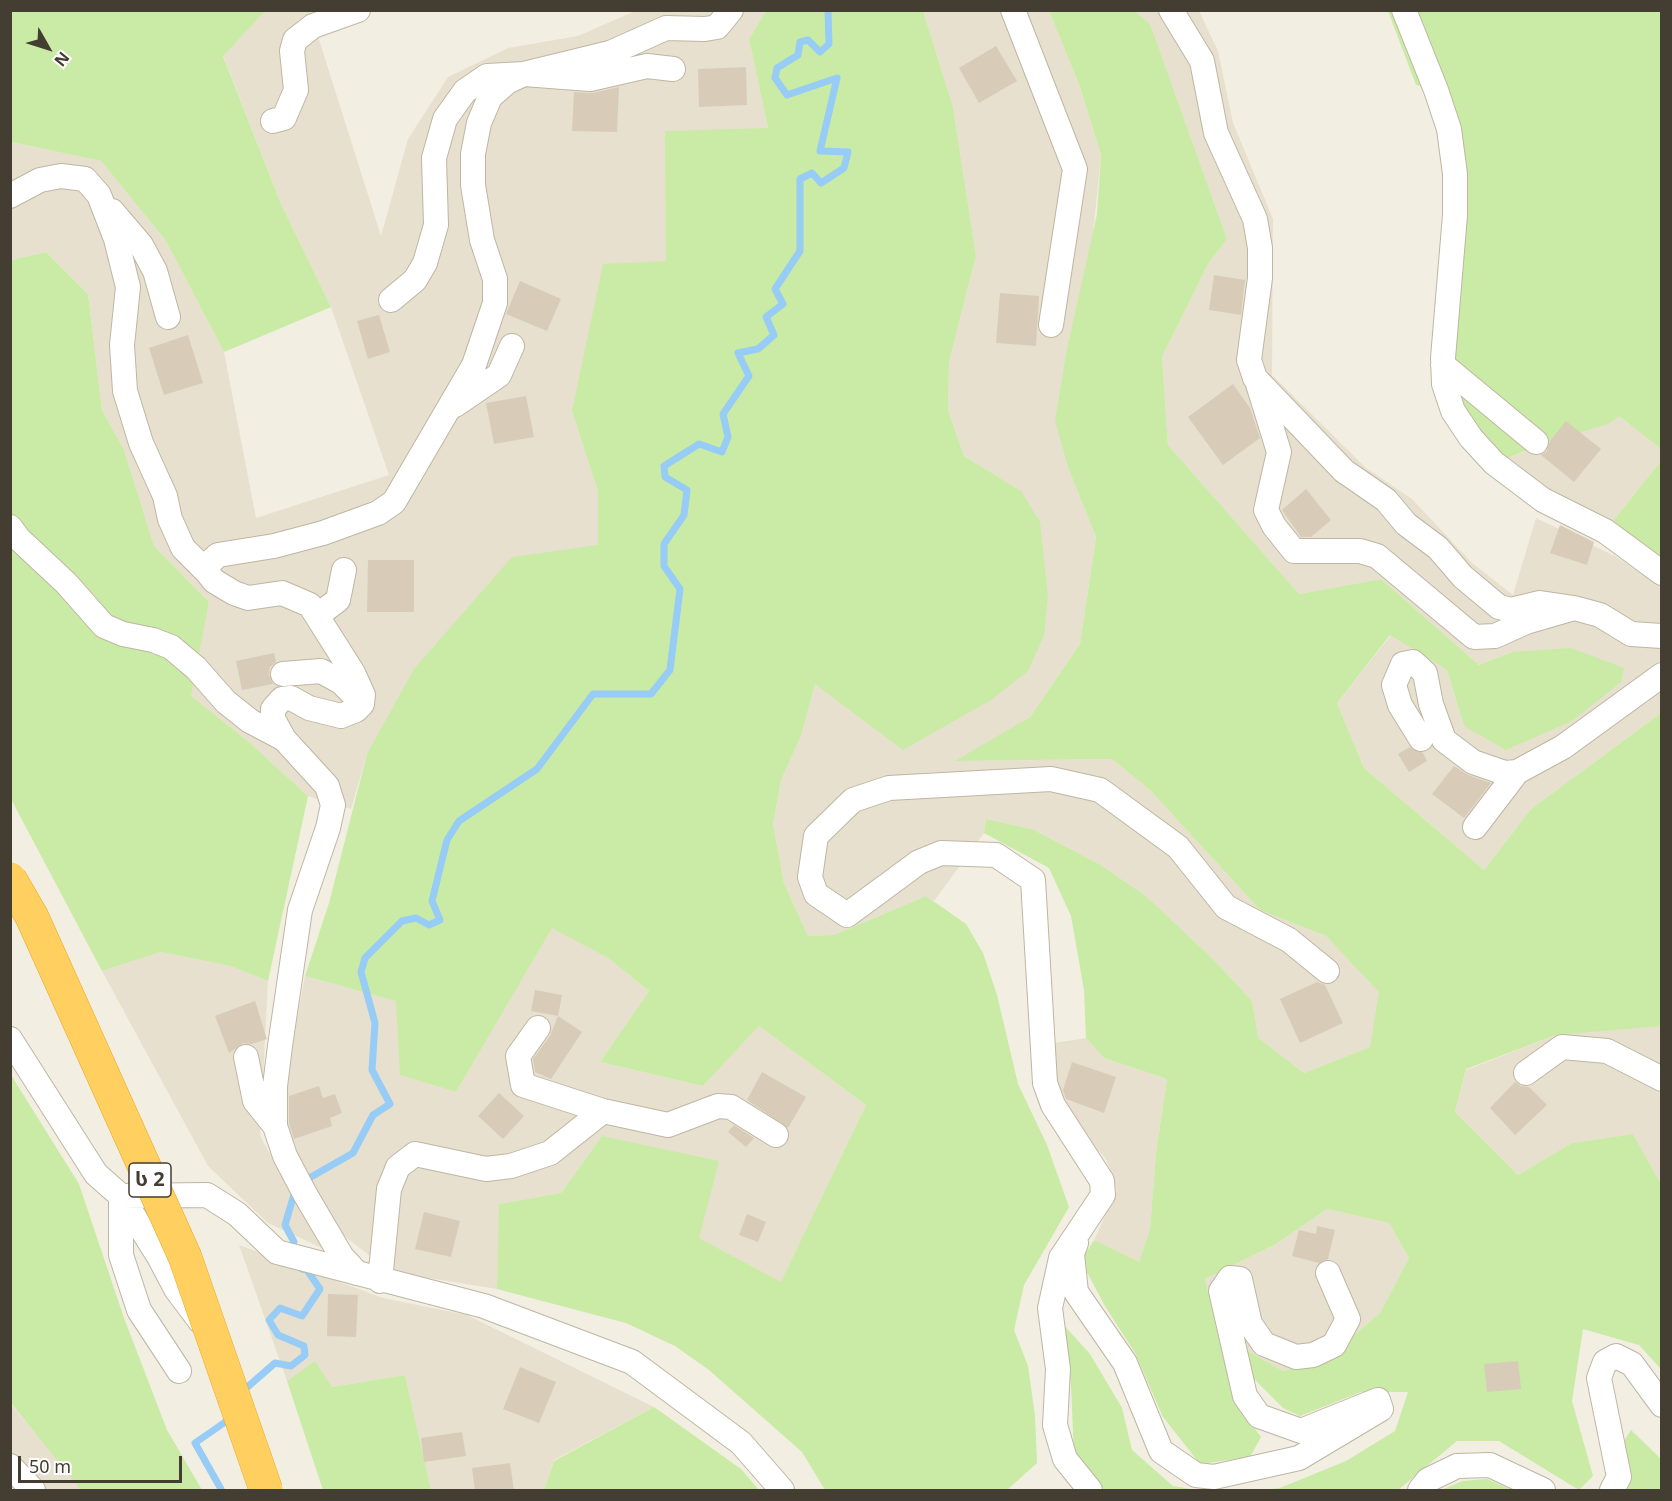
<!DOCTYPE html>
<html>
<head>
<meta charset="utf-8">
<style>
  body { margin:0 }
  #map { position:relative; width:1672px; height:1501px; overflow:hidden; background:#f2eee1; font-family:"Noto Sans",sans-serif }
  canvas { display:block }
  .frame { position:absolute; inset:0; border:12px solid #443d31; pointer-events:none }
  .north { position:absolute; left:18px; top:18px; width:60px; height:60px; -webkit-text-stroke:4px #fff; paint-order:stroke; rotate:129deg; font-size:16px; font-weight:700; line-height:24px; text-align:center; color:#443d31 }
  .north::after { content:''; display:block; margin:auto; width:21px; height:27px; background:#443d31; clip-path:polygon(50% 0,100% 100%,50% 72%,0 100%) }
  .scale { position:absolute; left:18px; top:1456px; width:164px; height:27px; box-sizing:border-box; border:3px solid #443d31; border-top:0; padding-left:8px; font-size:18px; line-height:21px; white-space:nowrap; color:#443d31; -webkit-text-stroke:4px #fff; paint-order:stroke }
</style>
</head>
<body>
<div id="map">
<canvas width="1672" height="1501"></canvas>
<div class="frame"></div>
<div class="north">N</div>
<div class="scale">50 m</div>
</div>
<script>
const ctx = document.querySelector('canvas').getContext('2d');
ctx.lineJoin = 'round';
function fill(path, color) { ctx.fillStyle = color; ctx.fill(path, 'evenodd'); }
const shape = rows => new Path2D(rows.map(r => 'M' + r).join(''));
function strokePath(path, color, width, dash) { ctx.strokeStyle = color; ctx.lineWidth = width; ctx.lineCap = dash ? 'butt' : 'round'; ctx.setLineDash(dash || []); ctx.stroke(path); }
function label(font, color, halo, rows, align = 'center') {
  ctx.font = font + ' "Noto Sans","Noto Sans Georgian",sans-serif'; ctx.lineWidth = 4.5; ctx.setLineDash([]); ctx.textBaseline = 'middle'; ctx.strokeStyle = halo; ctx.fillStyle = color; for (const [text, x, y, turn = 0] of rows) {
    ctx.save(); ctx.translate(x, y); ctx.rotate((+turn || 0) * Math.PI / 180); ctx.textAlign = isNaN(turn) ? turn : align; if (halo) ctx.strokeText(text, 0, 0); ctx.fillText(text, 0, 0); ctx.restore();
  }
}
fill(shape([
  [264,11,310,11,381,236,408,139,448,77,508,48,578,36,635,11,766,11,749,39,768,128,666,262,572,411,598,492,598,545,367,754,351,809,308,796,250,743,190,696,209,602,154,546,124,450,102,410,88,294,46,252,11,260,11,142,101,161,166,241,224,352,256,518,389,475,331,307,281,204,223,55],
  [923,11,1049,11,1080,87,1101,155,1069,470,1096,537,1080,644,1030,717,957,761,1112,759,1150,790,1260,910,1326,936,1380,992,1370,1047,1304,1073,1257,1038,1252,1001,1214,960,1146,896,1101,865,1032,829,986,819,984,833,934,901,926,896,834,935,808,936,784,883,773,824,781,780,801,736,815,683,1021,491,964,456,948,410,949,362,976,256,953,107],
  [1135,11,1199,11,1218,51,1233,123,1273,219,1272,375,1366,468,1412,499,1471,562,1513,595,1536,518,1615,556,1661,587,1661,713,1531,809,1484,870,1364,768,1337,703,1391,635,1447,670,1464,726,1512,652,1479,665,1381,579,1299,594,1168,445,1162,357,1208,264,1227,239,1150,25],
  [1619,416,1661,449,1661,461,1605,531,1494,463],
  [552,927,608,958,649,991,600,1062,703,1086,759,1026,866,1105,781,1283,699,1238,602,1136,561,1193,500,1204,497,1289,391,1272,344,1236,290,1150,280,1111,305,976,397,1001,401,1075,456,1092],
  [161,952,230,966,268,981,260,1136,324,1249,268,1223,208,1166,102,971],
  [1654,1025,1661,1026,1661,1184,1633,1134,1572,1143,1518,1175,1455,1112,1466,1070,1556,1035],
  [1086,1038,1104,1058,1167,1079,1156,1153,1150,1229,1139,1263,1094,1240,1117,1190,1106,1159,1061,1109,1056,1079,1055,1043],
  [1327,1209,1389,1223,1409,1258,1380,1313,1327,1358,1283,1371,1243,1348,1214,1317,1205,1279,1276,1244],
  [239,1245,383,1298,467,1315,654,1407,554,1460,544,1490,431,1490,405,1375,332,1387,315,1362,287,1381],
  [10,1403,76,1481,81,1490,11,1490]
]), '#e7e0ce');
fill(shape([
  [11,10,265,11,223,56,281,204,331,307,224,352,166,241,101,161,11,142],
  [766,11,923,11,953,107,976,256,949,362,948,410,964,456,1021,491,1040,522,1048,597,1044,635,1028,671,991,700,903,750,815,684,801,736,781,780,773,824,784,883,808,936,834,935,926,896,966,924,983,953,997,995,1018,1084,1047,1145,1069,1207,1024,1285,1014,1330,1028,1366,1035,1416,1037,1463,1007,1490,825,1490,802,1452,709,1370,675,1346,626,1323,497,1289,499,1204,561,1193,602,1136,719,1161,699,1238,781,1282,866,1105,759,1026,703,1086,600,1062,649,991,608,958,552,928,456,1092,400,1075,396,1001,305,976,329,903,367,754,414,669,512,557,598,545,598,492,572,411,603,264,666,261,665,131,768,128,749,39],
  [1049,11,1135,11,1150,24,1227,239,1208,264,1162,357,1168,445,1299,594,1381,579,1479,665,1512,652,1571,648,1624,668,1621,682,1572,721,1506,750,1464,726,1447,670,1390,635,1337,703,1364,768,1484,870,1531,809,1661,713,1661,1026,1556,1035,1466,1069,1455,1112,1518,1175,1572,1143,1633,1134,1661,1184,1661,1369,1639,1345,1583,1329,1572,1401,1593,1476,1579,1490,1499,1441,1457,1441,1398,1490,1260,1490,1280,1488,1346,1461,1395,1431,1408,1392,1361,1392,1300,1416,1283,1408,1253,1378,1243,1348,1283,1371,1327,1358,1380,1313,1409,1258,1389,1223,1327,1209,1276,1244,1205,1279,1233,1399,1261,1437,1250,1457,1200,1464,1163,1417,1135,1353,1105,1306,1081,1261,1094,1240,1139,1262,1150,1229,1156,1153,1167,1079,1104,1058,1086,1038,1084,990,1071,916,1049,868,984,833,986,819,1032,829,1101,865,1146,896,1214,960,1252,1001,1258,1038,1304,1073,1370,1047,1379,992,1326,936,1260,910,1150,790,1112,759,955,761,1030,717,1080,644,1096,537,1069,470,1055,421,1066,354,1097,214,1101,155,1080,87],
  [1388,11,1661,11,1661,449,1619,416,1608,424,1554,440,1494,463,1453,411,1452,258,1436,90,1416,85],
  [46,252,88,294,102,410,124,450,154,546,209,602,191,696,250,743,308,796,268,981,230,966,161,952,102,971,11,799,11,260],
  [1661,461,1661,573,1605,531],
  [11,1075,79,1184,124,1318,167,1430,202,1490,81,1490,11,1403],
  [1061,1322,1090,1354,1122,1408,1132,1450,1173,1486,1197,1490,1105,1490,1100,1486,1074,1454,1071,1385],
  [315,1361,332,1387,405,1375,431,1490,323,1490,287,1381],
  [654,1407,741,1469,759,1490,544,1490,554,1461],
  [1631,1430,1661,1459,1661,1490,1624,1490,1621,1446],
  [1487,1479,1512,1490,1441,1490,1463,1481]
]), '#c9eba5');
strokePath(shape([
  [304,1181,353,1153,373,1115,390,1104,372,1070,375,1023,361,972,365,958,402,921,416,918,429,925,440,920,432,901,447,840,459,821,537,769,593,694,651,694,670,670,680,589,664,566,664,544,684,515,687,490,665,477,664,466,699,444,722,452,728,437,723,414,749,376,738,353,758,349,774,335,766,317,783,304,775,289,800,251,800,179,812,173,821,183,844,168,848,152,820,151,837,78,787,95,775,78,777,68,798,55,800,42,808,40,820,52,829,44,828,10],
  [291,1250,294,1242,285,1225,295,1191],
  [240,1387,244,1390,275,1363,291,1366,305,1355,304,1346,278,1335,269,1320,280,1308,302,1316,320,1289,307,1270,302,1269],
  [221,1489,195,1443,231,1418]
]), '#96ccf6', 7);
fill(shape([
  [996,46,1017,81,979,103,959,68],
  [746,67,747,105,699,107,698,69],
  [619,87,617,132,572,131,574,92,593,93],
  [1214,275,1245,280,1241,315,1209,310],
  [520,281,561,299,547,331,506,314],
  [1000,293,1039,296,1036,346,996,343],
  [379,315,390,352,368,359,357,321],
  [188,335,203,383,164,395,149,348],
  [1233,384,1250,408,1260,438,1223,465,1188,417],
  [526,396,534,437,494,444,486,403],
  [1566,421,1601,449,1574,482,1541,455,1547,451,1550,441],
  [1306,489,1331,520,1311,537,1301,537,1282,510],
  [1560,525,1594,542,1587,565,1550,553],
  [368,560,414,560,414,612,367,612],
  [274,653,276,662,270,667,269,675,273,684,242,690,236,661],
  [1410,747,1423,753,1427,761,1409,772,1398,754],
  [1454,766,1468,775,1491,783,1464,818,1432,794],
  [1317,982,1325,985,1343,1023,1300,1043,1280,999],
  [535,990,562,995,558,1016,531,1011],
  [255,1001,267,1039,252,1044,243,1043,229,1053,215,1016],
  [558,1016,582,1032,551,1079,535,1072,533,1059,550,1036],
  [1072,1062,1116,1077,1104,1113,1066,1099,1063,1090],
  [762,1072,806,1097,788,1128,747,1100],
  [1515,1082,1521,1086,1529,1087,1547,1105,1515,1135,1490,1108],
  [319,1086,323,1098,335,1094,342,1113,330,1118,332,1126,294,1139,289,1123,289,1096],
  [499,1093,524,1116,503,1139,478,1116],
  [734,1125,754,1138,746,1147,728,1132],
  [424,1212,460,1221,451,1257,415,1249],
  [747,1214,766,1222,758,1242,739,1235],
  [1317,1226,1335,1230,1328,1259,1319,1263,1292,1256,1299,1230,1316,1234],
  [328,1294,358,1295,356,1337,327,1336],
  [1518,1361,1521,1389,1487,1392,1484,1364],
  [520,1367,556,1382,539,1423,503,1409],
  [462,1432,466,1456,424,1462,421,1438],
  [510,1463,514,1491,475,1491,472,1468]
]), '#d8ccb8');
const minor = shape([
  [1013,10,1075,169,1051,325],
  [1171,10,1202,61,1216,133,1255,219,1260,248,1260,278,1249,360,1255,378,1344,471,1386,500,1406,524,1438,548,1463,577,1499,607,1511,610,1540,603,1574,608],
  [1404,10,1436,90,1449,129,1455,174,1455,215,1443,358,1444,384,1453,411,1471,438,1494,463,1543,500,1605,531,1662,573],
  [273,121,284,118,296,90,292,51,295,40,313,26,358,10],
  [10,196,40,180,61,176,85,179,99,195,116,239,128,287,122,345,125,391,141,443,165,496,170,519,183,548,207,572],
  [112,211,141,245,155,271,168,317],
  [391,300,415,280,425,263,436,225,434,158,445,119,465,91,487,76,524,74,590,79,647,66,673,69],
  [1443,365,1536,442],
  [1258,384,1279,452,1266,510,1274,526,1294,551,1360,551,1377,556,1474,637,1495,636,1526,622,1574,608,1600,615,1631,634,1662,636],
  [455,405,499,375,512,346],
  [10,527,19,539,66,583,104,626,123,634,153,640,171,647,196,668,226,702,250,721,284,739],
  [318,615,338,600,344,570],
  [283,674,321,671,341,682,362,703],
  [1421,739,1400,705,1394,685,1403,664,1413,662,1425,673,1431,704,1444,740,1473,762,1505,773,1517,772,1563,747,1662,675],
  [1475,827,1517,772],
  [538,1028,518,1056,523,1085,603,1111],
  [10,1039,96,1174,121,1196,207,1195,237,1214,277,1252,484,1306,632,1362,741,1443,782,1490],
  [246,1057,255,1101,275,1126],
  [1526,1073,1562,1047,1607,1051,1662,1079],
  [121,1196,158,1255,176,1289,200,1321],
  [121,1196,121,1255,139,1310,179,1371],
  [1076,1243,1072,1254,1076,1292,1125,1363,1161,1451,1196,1475,1214,1477,1299,1458,1381,1409,1378,1400,1301,1431,1259,1416,1245,1396,1221,1291,1230,1278,1240,1279,1250,1324,1264,1344,1296,1357,1313,1355,1334,1345,1348,1319,1328,1273],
  [357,1273,342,1257,305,1194,285,1156,275,1126,275,1086,280,1046,300,910,328,828,333,805,327,786,284,739,273,719,273,709,282,699,291,698,309,708,341,716,356,710,362,704,363,695,353,673,310,605,282,593,248,598,234,593,214,581,207,572,208,564,218,555,274,546,323,533,378,513,394,502,474,365,495,303,495,279,482,240,473,185,473,154,479,123,490,97,507,82,524,74,610,53,666,28,705,29,717,27,731,10],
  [380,1281,389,1189,398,1167,415,1154,486,1169,511,1166,550,1153,603,1111,668,1125,718,1106,731,1107,776,1135],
  [10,1466,33,1490],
  [1090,1490,1065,1459,1055,1425,1058,1369,1050,1308,1061,1258,1103,1195,1102,1181,1053,1105,1045,1083,1033,880,996,855,941,853,919,862,847,915,816,894,810,877,816,836,853,800,889,788,1051,779,1100,790,1178,847,1226,907,1289,940,1327,971],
  [1420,1490,1428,1480,1457,1466,1490,1465,1543,1490],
  [1612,1490,1619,1477,1599,1378,1605,1362,1616,1356,1632,1364,1662,1405]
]);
strokePath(minor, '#beb6a3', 26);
strokePath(minor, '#fff', 24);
const highwayBridge = shape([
  [10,879,32,917,185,1257,266,1490]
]);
strokePath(highwayBridge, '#eaa723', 34, []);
strokePath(highwayBridge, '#ffcf5f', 33);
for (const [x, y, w] of [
  [150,1180,42]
]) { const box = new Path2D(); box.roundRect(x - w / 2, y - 17, w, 34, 4.5); ctx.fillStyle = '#fff'; ctx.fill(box); strokePath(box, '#443d31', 1.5); }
label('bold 20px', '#443d31', null, [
  ["ს 2",150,1180]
]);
</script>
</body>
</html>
